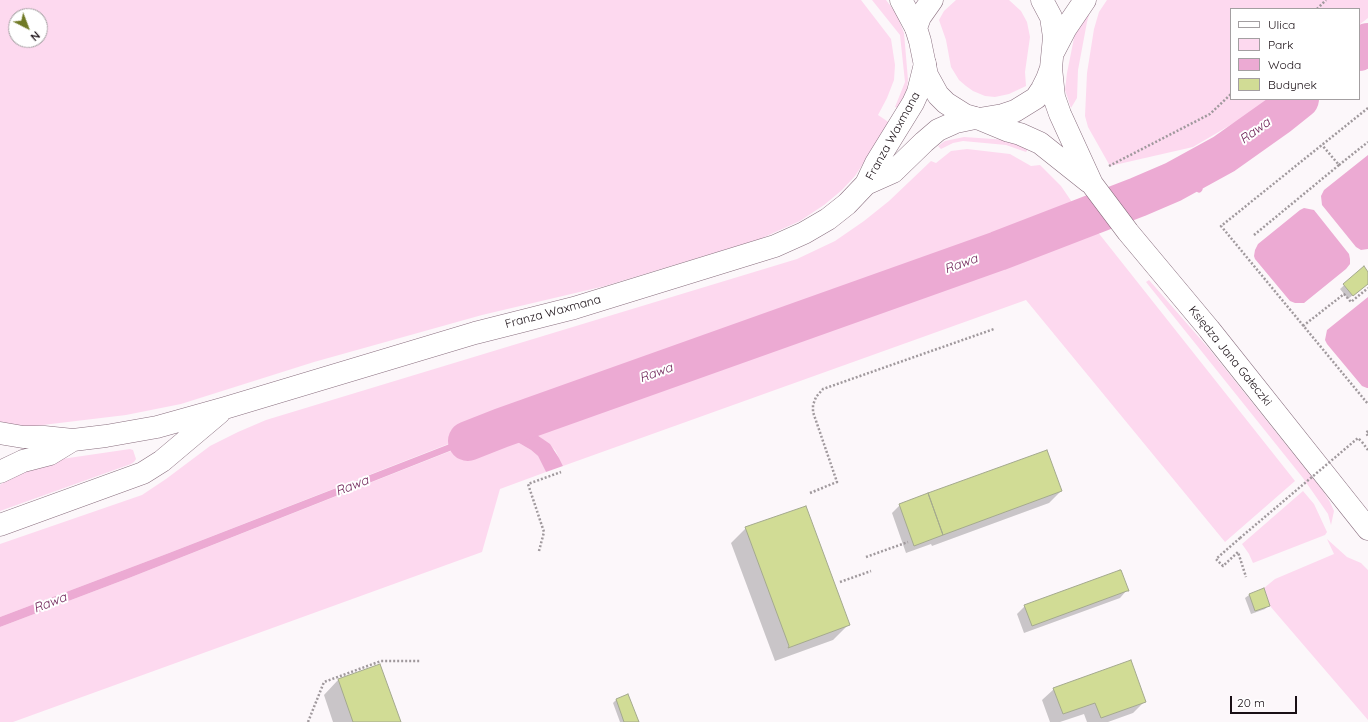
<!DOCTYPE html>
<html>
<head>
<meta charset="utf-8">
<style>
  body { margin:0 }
  #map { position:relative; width:1368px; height:722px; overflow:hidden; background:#fcf7fa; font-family:Quicksand,sans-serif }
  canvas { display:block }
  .legend { position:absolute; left:1230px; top:8px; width:130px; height:92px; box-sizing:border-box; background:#fff; border:1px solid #a39fa1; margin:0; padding:5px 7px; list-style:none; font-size:12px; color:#190f15 }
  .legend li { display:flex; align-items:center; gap:8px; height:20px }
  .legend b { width:20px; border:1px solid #a39fa1 }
  .north { position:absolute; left:8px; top:8px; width:40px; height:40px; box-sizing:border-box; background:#fff; border:1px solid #a39fa1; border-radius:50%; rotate:138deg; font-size:11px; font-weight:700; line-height:16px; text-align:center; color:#190f15 }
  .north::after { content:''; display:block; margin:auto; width:14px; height:18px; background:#707a26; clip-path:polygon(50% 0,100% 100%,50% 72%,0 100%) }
  .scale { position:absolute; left:1230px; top:696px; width:67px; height:18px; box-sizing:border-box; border:2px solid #190f15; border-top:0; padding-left:5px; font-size:12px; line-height:14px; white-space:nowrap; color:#190f15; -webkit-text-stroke:3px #fff; paint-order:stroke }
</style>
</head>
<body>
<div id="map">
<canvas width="1368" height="722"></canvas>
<ul class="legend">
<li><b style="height:5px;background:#fff"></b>Ulica</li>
<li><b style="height:11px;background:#fdd9ef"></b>Park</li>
<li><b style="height:11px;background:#ecaad3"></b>Woda</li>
<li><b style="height:11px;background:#d1dc95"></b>Budynek</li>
</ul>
<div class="north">N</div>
<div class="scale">20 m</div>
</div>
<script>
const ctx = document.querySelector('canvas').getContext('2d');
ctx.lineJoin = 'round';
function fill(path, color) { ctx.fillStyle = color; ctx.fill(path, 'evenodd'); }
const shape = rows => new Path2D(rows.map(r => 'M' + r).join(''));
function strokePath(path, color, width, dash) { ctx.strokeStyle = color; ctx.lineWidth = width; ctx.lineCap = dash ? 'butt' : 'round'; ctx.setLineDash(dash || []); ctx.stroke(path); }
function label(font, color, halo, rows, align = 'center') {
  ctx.font = font + ' Quicksand,sans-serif'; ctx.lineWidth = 4; ctx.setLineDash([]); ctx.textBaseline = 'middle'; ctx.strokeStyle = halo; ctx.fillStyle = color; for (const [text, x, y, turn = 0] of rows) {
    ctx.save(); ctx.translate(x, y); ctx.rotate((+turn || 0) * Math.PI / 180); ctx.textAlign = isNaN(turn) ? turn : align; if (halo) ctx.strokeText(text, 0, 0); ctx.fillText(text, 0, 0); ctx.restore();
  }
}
fill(shape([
  [0,0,861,0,891,39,895,65,894,80,887,98,878,115,890,123,855,176,842,190,824,205,800,221,760,239,605,286,482,315,314,362,181,404,126,415,26,427,0,424],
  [16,16,40,16,40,40,16,40],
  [872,0,886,0,896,13,904,33,908,80,907,89,898,108,895,107,905,82,900,35],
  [956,0,1009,0,1021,11,1027,22,1030,37,1025,72,1026,86,1009,94,995,97,985,96,973,91,966,86,959,80,951,67,946,40,939,20,944,11],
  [1107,0,1368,0,1368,18,1359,25,1359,9,1231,9,1231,99,1268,99,1251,113,1193,147,1110,166,1088,127,1085,116,1087,73,1094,29,1099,12],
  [1092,5,1087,22,1078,70,1077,98,1071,108,1065,90,1067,73,1075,33],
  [964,137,1008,140,1028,149,1026,152,1006,145,963,141,953,143,941,149,938,146,945,141],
  [967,149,1010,154,1031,166,1040,165,1061,186,1076,208,1038,226,802,318,568,399,479,432,169,553,0,617,0,544,142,495,166,479,210,446,238,432,266,420,797,259,835,241,864,221,889,201,931,161,936,163,951,151],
  [1093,226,1295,481,1225,542,1026,300,563,466,555,450,534,432,548,419,790,336,930,284],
  [1149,280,1210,350,1323,491,1330,502,1334,511,1331,525,1328,514,1303,478,1146,282],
  [481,439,483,444,508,439,519,443,531,450,538,456,546,472,500,489,482,552,13,722,0,722,0,627,129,578],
  [130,449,133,450,136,459,134,462,131,464,0,511,0,485,14,473,48,461],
  [1303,491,1314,504,1327,532,1325,535,1253,563,1249,554,1242,544],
  [1327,539,1347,557,1361,563,1368,570,1368,720,1270,606,1264,588,1275,579,1334,554]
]), '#fdd9ef');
fill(shape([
  [1368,155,1368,249,1361,250,1356,247,1322,205,1321,196,1324,190],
  [1304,208,1314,210,1349,254,1350,259,1350,264,1346,269,1304,303,1295,303,1290,301,1255,259,1254,256,1255,250,1258,244,1300,210],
  [1368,297,1368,388,1367,388,1362,386,1327,344,1325,340,1327,330],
  [514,419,550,444,559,458,563,466,546,472,538,456,531,450,519,443,508,439,483,444,480,439,129,578,0,627,0,617,169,553]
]), '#ecaad3');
fill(shape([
  [1363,268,1368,274,1368,283,1348,299,1340,289],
  [1061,491,1049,503,932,546,931,544,906,553,892,513,900,505],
  [746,528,848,625,833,640,775,661,731,543],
  [1127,590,1120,598,1024,633,1017,614,1025,606],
  [1263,590,1269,605,1265,609,1251,614,1245,598,1249,595],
  [338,680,400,722,333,722,324,695],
  [1054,689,1145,701,1133,713,1108,722,1087,722,1084,714,1060,722,1050,722,1042,700],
  [617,699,637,722,620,722,613,703]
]), '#0003');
strokePath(shape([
  [1173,182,1178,181,1187,183,1195,186,1199,189]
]), '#ecaad3', 7);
strokePath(shape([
  [1359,51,1368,43],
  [468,441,501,428,998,251,1138,197,1173,182,1224,154,1279,115,1299,99]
]), '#ecaad3', 40);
const building = shape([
  [1364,266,1368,272,1368,284,1353,296,1343,284,1364,266],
  [1047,450,1062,491,943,535,928,493,1047,450],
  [928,493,943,535,914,546,899,504,928,493],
  [806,506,850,625,788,648,789,646,745,527,806,506],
  [1120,570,1121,570,1129,591,1127,591,1032,626,1024,605,1120,570],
  [1264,588,1270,606,1255,611,1249,594,1264,588],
  [1131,660,1146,702,1101,718,1095,703,1063,714,1053,688,1131,660],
  [380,664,401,722,353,722,338,679,380,664],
  [628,694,639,722,624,722,616,699,628,694]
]);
fill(building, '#d1dc95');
strokePath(building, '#a4a98e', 1);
const minor = shape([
  [901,0,916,28],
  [866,184,893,172,924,142,938,130,956,122,975,118],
  [0,433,23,437,44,437,73,440,106,436,157,427,225,408,475,333,574,308,775,246,804,233,828,219,847,204,866,184,876,163,913,103,918,92,925,64],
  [0,472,23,461,50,454,73,440],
  [0,525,143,473,162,461,219,413]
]);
const major = shape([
  [932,0,920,17,916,28,920,41,927,75,938,95,946,103,965,115,979,119,1003,115,1015,111,1036,98,1042,89,1047,79,1051,68,1054,37,1051,17,1042,0],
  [1054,51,1066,28,1085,0],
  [1051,68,1054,97,1060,114,1092,184,1128,232,1209,329,1368,529],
  [980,119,1009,131,1020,134,1040,143,1089,182]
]);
strokePath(minor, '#896f7f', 23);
strokePath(major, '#896f7f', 23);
strokePath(shape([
  [1317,9,1326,0],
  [1368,108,1221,226,1368,404],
  [1339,165,1368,142],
  [1109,166,1210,114,1231,94],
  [1254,235,1339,165,1322,145],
  [1303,326,1344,294,1351,302,1368,288],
  [1368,431,1366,433,1368,436],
  [1362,442,1368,450],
  [810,493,837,482,813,412,813,405,816,397,823,389,994,329],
  [1240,538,1216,559,1223,566,1238,552,1246,577],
  [539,551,544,532,528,484,561,472],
  [866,557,908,542],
  [840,582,871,571],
  [308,722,324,682,381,661,420,661]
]), '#a0999d', 2.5, [2, 2]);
strokePath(minor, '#fff', 22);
strokePath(major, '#fff', 22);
strokePath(shape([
  [1240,538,1358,438,1362,442]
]), '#a0999d', 2.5, [2, 2]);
label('12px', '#190f15', '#fff', [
  ["Franza Waxmana",893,136,-61],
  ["Franza Waxmana",553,312,-15],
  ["Księdza Jana Gałeczki",1230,356,51]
]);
label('italic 13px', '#702559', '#fff', [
  ["Rawa",1255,131,-36],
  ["Rawa",961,264,-20],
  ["Rawa",656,373,-20],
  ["Rawa",352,486,-21],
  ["Rawa",50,603,-21]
]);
</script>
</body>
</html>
